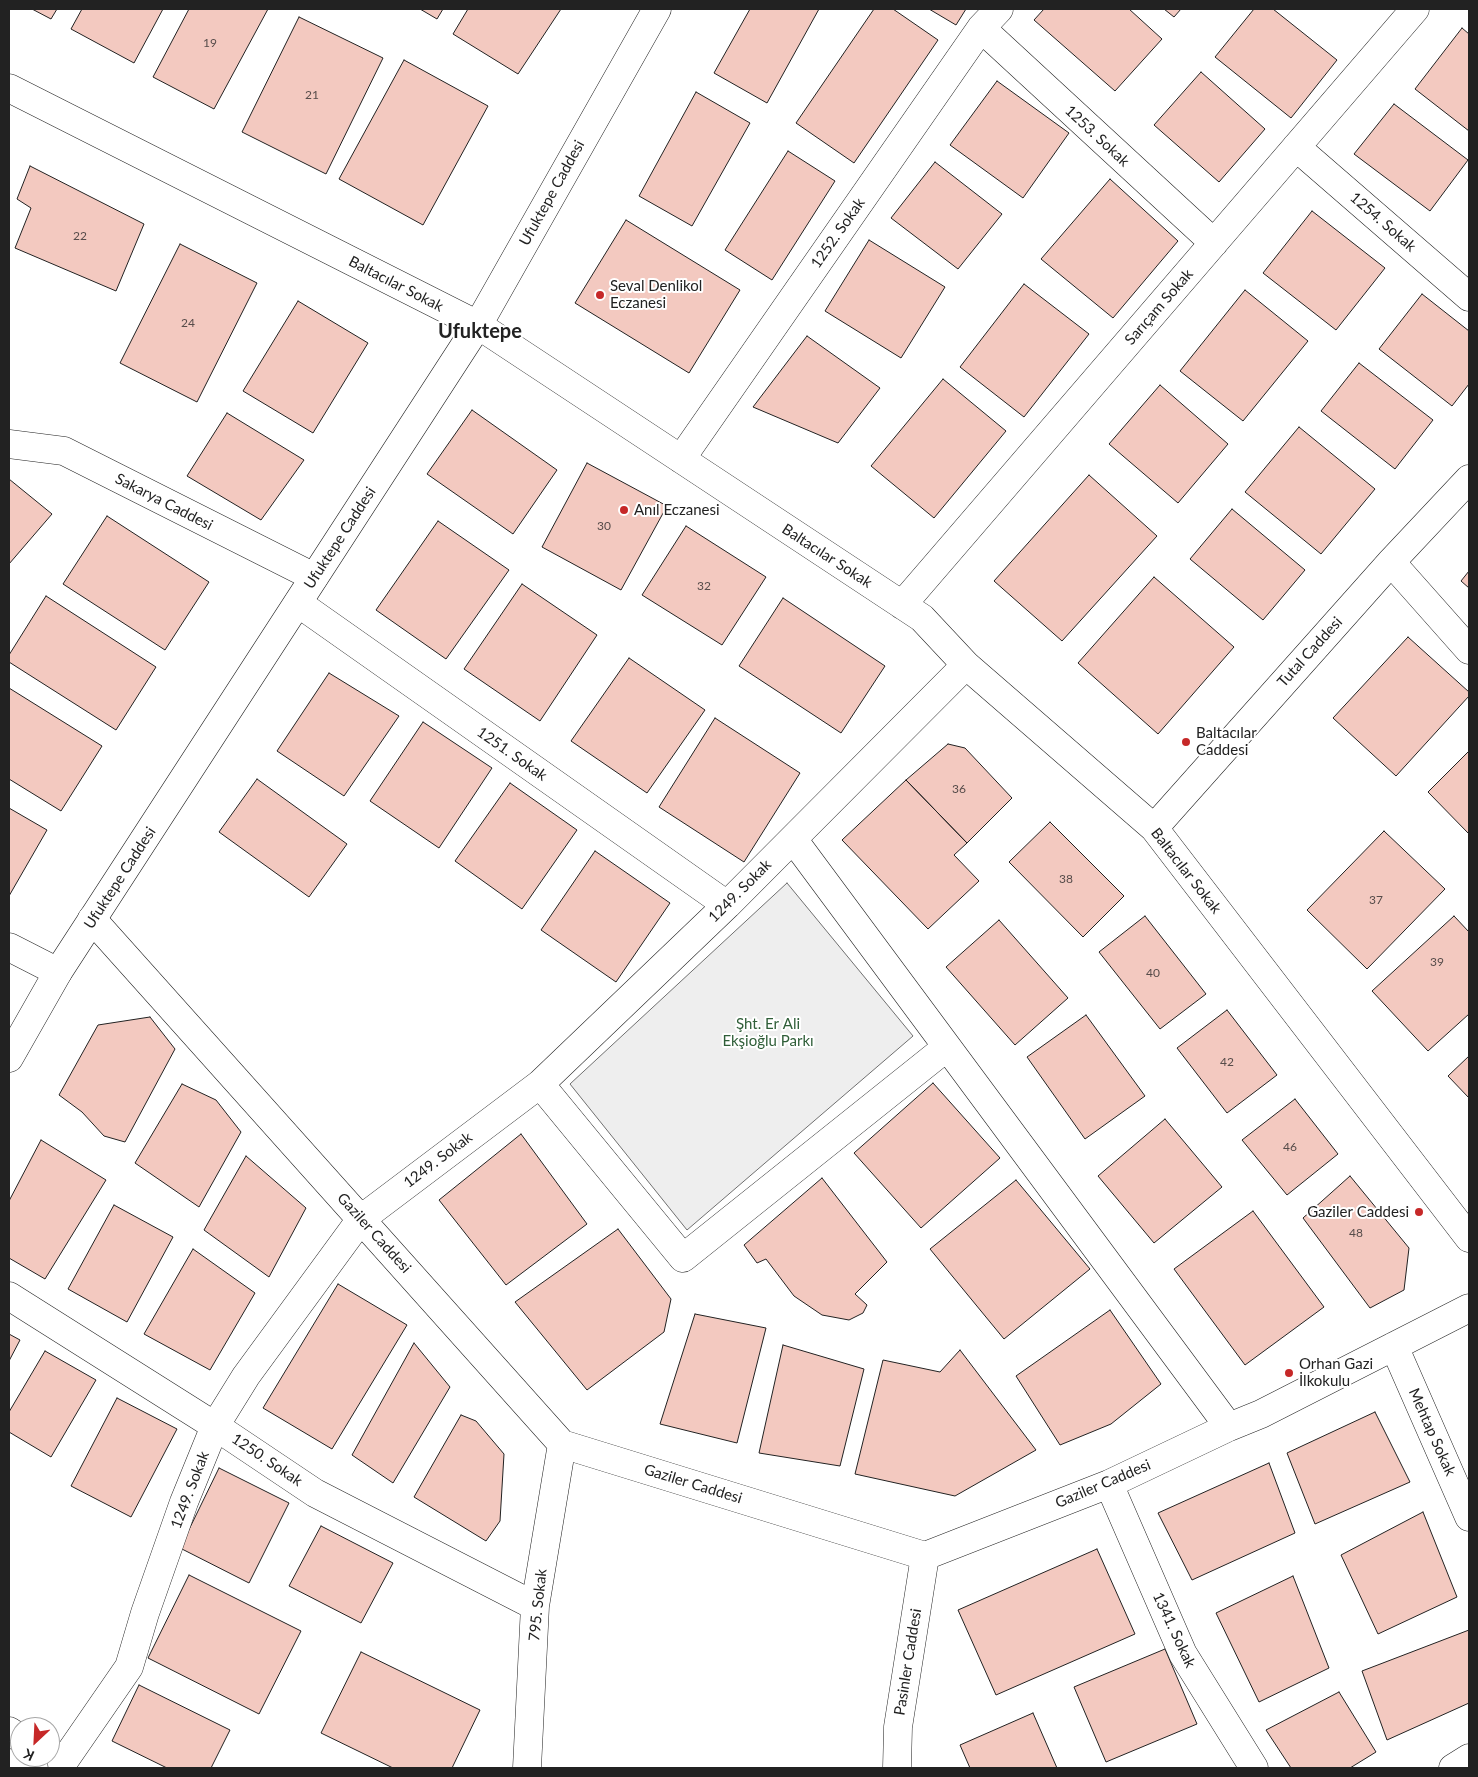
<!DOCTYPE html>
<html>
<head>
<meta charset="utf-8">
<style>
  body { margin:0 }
  #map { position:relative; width:1478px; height:1777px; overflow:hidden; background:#fff; font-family:Lato,sans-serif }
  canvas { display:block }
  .frame { position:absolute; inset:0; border:10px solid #222; pointer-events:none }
  .north { position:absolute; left:10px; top:1717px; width:50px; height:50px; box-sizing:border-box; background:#fff; border:1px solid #a7a7a7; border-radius:50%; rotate:205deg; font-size:14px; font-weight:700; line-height:20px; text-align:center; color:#222 }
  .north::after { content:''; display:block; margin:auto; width:18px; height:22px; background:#c62828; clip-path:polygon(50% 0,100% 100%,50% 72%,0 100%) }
</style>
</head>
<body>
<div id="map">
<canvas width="1478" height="1777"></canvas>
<div class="frame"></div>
<div class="north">K</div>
</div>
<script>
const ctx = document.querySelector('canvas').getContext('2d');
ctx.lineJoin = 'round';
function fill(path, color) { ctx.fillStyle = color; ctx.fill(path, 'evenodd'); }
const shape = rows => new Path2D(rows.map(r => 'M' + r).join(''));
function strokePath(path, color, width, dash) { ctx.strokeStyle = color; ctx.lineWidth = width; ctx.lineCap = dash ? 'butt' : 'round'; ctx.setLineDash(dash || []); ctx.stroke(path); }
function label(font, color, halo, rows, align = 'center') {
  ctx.font = font + ' Lato,sans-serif'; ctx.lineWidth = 4; ctx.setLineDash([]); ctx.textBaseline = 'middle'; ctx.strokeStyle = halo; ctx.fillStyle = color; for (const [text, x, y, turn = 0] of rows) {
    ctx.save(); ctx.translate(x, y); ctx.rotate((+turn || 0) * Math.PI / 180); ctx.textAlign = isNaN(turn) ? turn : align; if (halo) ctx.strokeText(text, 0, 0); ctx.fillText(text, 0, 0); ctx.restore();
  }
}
const green = shape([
  [787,883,913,1036,687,1230,570,1084,787,883]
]);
fill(green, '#eee');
strokePath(green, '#6f6f6f', 1);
const building = shape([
  [32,9,57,9,51,19,32,9],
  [82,9,163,9,134,63,71,29,82,9],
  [189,9,268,9,214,109,153,77,189,9],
  [420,9,443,9,437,19,420,9],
  [468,9,561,9,518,74,453,34,468,9],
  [750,9,819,9,767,103,714,73,750,9],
  [874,9,893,9,938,40,854,163,796,123,874,9],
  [929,9,966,9,956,25,929,9],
  [1044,9,1129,9,1162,39,1115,91,1034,20,1044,9],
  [1164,9,1181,9,1174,17,1164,9],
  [1254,9,1273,9,1337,60,1291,118,1215,57,1254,9],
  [299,17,383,58,326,174,242,132,299,17],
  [1462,28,1469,34,1469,131,1415,89,1462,28],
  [404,60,488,106,423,225,339,179,404,60],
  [1201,72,1265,129,1219,182,1154,125,1201,72],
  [997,81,1069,133,1023,198,950,145,997,81],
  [696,92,750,123,692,226,639,196,696,92],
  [1394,104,1468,160,1430,211,1354,154,1394,104],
  [788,151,835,181,772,280,725,250,788,151],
  [935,162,1002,214,958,269,891,218,935,162],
  [30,166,144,224,116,291,15,248,31,208,17,199,30,166],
  [1110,179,1178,241,1113,318,1041,259,1110,179],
  [1312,211,1385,268,1336,330,1263,273,1312,211],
  [626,220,740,290,689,373,575,303,626,220],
  [869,240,945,287,901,358,825,311,869,240],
  [180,244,257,283,197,402,120,363,180,244],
  [1024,284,1089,334,1024,417,960,367,1024,284],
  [1245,290,1308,341,1243,421,1180,371,1245,290],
  [1422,294,1469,331,1469,384,1452,406,1379,349,1422,294],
  [298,301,368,343,313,433,243,391,298,301],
  [807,336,880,388,838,443,753,407,807,336],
  [1359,363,1433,420,1395,469,1321,411,1359,363],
  [943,379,1006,431,934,518,871,466,943,379],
  [1160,385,1228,444,1178,503,1109,444,1160,385],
  [472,410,557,470,513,534,427,474,472,410],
  [227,413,304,460,261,520,187,476,227,413],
  [1299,427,1375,489,1321,554,1245,492,1299,427],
  [587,463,667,506,621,590,542,547,587,463],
  [1089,475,1157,536,1062,641,994,581,1089,475],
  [9,479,52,514,9,564,9,479],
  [1232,509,1305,570,1263,620,1190,559,1232,509],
  [107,516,209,582,165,650,63,584,107,516],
  [438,521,509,570,446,659,376,610,438,521],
  [686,526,766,577,722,645,642,595,686,526],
  [1469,571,1469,588,1461,581,1469,571],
  [1154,577,1234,647,1158,734,1078,663,1154,577],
  [522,584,597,635,540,721,464,669,522,584],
  [46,596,156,667,116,730,9,662,9,655,46,596],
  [783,598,885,666,841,733,739,666,783,598],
  [1408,637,1469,692,1469,696,1396,776,1333,718,1408,637],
  [629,658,705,710,647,793,571,741,629,658],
  [329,673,399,716,344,796,277,751,329,673],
  [9,688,102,746,61,811,9,779,9,688],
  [715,718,800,773,744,862,659,807,715,718],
  [423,722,492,768,439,848,370,801,423,722],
  [948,744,965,748,1012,798,967,843,906,780,948,744],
  [1469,751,1469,834,1428,792,1469,751],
  [257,779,347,844,309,897,219,832,257,779],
  [906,780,967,843,954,855,979,881,928,929,842,840,906,780],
  [510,783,577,830,522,909,455,861,510,783],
  [9,808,47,830,9,896,9,808],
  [1050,822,1124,896,1083,937,1009,862,1050,822],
  [1384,831,1445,889,1367,969,1307,910,1384,831],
  [595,851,670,903,616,982,541,930,595,851],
  [1145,916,1206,994,1160,1029,1099,952,1145,916],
  [1454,916,1469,932,1469,1014,1428,1051,1372,991,1454,916],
  [999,920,1068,998,1015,1045,946,967,999,920],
  [1227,1010,1277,1075,1227,1113,1177,1048,1227,1010],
  [1086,1015,1145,1096,1085,1139,1027,1057,1086,1015],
  [150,1017,175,1049,125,1142,104,1136,82,1112,59,1095,98,1025,150,1017],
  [1469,1056,1469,1098,1448,1076,1469,1056],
  [933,1083,1000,1158,921,1228,854,1153,933,1083],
  [182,1084,216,1100,241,1132,199,1207,135,1163,182,1084],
  [1295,1099,1338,1154,1287,1195,1242,1140,1295,1099],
  [1165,1119,1222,1187,1154,1243,1098,1176,1165,1119],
  [521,1134,587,1224,506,1285,439,1200,521,1134],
  [41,1140,106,1180,45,1279,9,1258,9,1201,41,1140],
  [246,1156,306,1208,269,1277,204,1230,246,1156],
  [1350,1176,1409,1248,1404,1290,1370,1308,1303,1218,1350,1176],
  [822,1178,887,1262,855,1294,867,1305,863,1313,849,1320,822,1315,794,1296,766,1259,757,1263,744,1245,822,1178],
  [1016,1180,1090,1269,1004,1339,930,1249,1016,1180],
  [114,1205,173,1237,127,1322,68,1289,114,1205],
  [1253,1211,1324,1307,1245,1365,1174,1269,1253,1211],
  [618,1229,671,1299,664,1332,587,1390,515,1302,618,1229],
  [193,1249,255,1293,210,1370,144,1334,193,1249],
  [338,1284,407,1325,332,1449,263,1408,338,1284],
  [1110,1310,1161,1384,1111,1424,1060,1445,1016,1376,1110,1310],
  [695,1314,766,1328,737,1443,660,1424,695,1314],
  [9,1334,20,1340,9,1361,9,1334],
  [414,1343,450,1387,393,1483,352,1455,414,1343],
  [783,1345,864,1369,840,1466,759,1453,783,1345],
  [960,1350,1036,1450,955,1496,855,1474,883,1360,940,1372,960,1350],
  [45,1351,96,1380,51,1457,9,1432,9,1412,45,1351],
  [117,1398,177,1429,131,1517,71,1486,117,1398],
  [1375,1412,1410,1482,1315,1524,1287,1453,1375,1412],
  [461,1415,476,1421,504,1454,500,1521,486,1541,414,1497,461,1415],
  [1269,1463,1295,1533,1192,1580,1158,1513,1269,1463],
  [219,1468,289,1503,249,1583,180,1548,219,1468],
  [1423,1512,1457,1597,1378,1634,1341,1555,1423,1512],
  [321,1526,393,1563,361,1623,289,1586,321,1526],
  [1097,1549,1135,1634,996,1695,958,1610,1097,1549],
  [189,1575,301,1631,259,1714,148,1658,189,1575],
  [1293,1576,1329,1668,1259,1702,1216,1613,1293,1576],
  [1469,1630,1469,1703,1387,1740,1362,1671,1469,1630],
  [1165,1649,1197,1724,1106,1762,1074,1687,1165,1649],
  [361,1652,480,1710,452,1768,393,1768,321,1733,361,1652],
  [139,1685,230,1730,211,1768,167,1768,112,1741,139,1685],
  [1339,1692,1376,1752,1350,1768,1291,1768,1266,1730,1339,1692],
  [1033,1713,1057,1768,970,1768,960,1745,1033,1713]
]);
fill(building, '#f3c9c0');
strokePath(building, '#222', 1);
const minor = shape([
  [981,28,1214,243],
  [9,88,478,325,922,618,966,665,1154,828,1469,1238],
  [1296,147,1469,297],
  [9,444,64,451,314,577],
  [681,459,981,28,999,9],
  [1391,562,1469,650],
  [298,603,727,905],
  [902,605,1415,9],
  [1154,828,1391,562,1469,479],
  [793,839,1229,1427],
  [92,919,562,1444,925,1556,1109,1484,1229,1427,1261,1414,1469,1308],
  [9,947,58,972],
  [540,1084,683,1258,947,1047],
  [9,1296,215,1426,315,1493,535,1606],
  [1394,1346,1469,1517],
  [1109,1484,1183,1654,1254,1768],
  [9,1731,20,1738],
  [62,1764,129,1667,145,1613,184,1502,215,1426,246,1376,361,1219,540,1084,727,905,966,665],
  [527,1768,535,1606,562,1444],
  [1453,1768,1469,1758]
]);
const tertiary = shape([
  [9,1058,58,972,478,325,657,9],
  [897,1768,898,1727,925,1556]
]);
strokePath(minor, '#222', 29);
strokePath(tertiary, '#222', 29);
strokePath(minor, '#fff', 28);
strokePath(tertiary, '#fff', 28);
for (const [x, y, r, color] of [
  [600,295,5,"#c62828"],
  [624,510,5,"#c62828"],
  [1186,742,5,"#c62828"],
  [1419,1212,5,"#c62828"],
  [1289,1373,5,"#c62828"]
]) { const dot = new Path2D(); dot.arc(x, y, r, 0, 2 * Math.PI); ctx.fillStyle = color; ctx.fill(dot); strokePath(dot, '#fff', 2); }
label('12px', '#564c4a', null, [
  ["19",210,43],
  ["21",312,95],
  ["22",80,236],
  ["24",188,323],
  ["30",604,526],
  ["32",704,586],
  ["36",959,789],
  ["38",1066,879],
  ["37",1376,900],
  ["39",1437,962],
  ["40",1153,973],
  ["42",1227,1062],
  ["46",1290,1147],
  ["48",1356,1233]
]);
label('15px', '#222', '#fff', [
  ["1253. Sokak",1097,136,43],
  ["Ufuktepe Caddesi",552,193,-61],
  ["1254. Sokak",1383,222,41],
  ["1252. Sokak",838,233,-55],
  ["Baltacılar Sokak",396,284,27],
  ["Sarıçam Sokak",1159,307,-49],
  ["Sakarya Caddesi",164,502,27],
  ["Ufuktepe Caddesi",340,538,-57],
  ["Baltacılar Sokak",827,556,33],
  ["Tutal Caddesi",1310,652,-48],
  ["1251. Sokak",512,754,35],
  ["Baltacılar Sokak",1186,871,52],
  ["Ufuktepe Caddesi",120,878,-57],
  ["1249. Sokak",740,891,-45],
  ["1249. Sokak",438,1160,-37],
  ["Gaziler Caddesi",374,1233,48],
  ["Mehtap Sokak",1432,1432,66],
  ["1250. Sokak",267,1460,34],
  ["Gaziler Caddesi",693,1484,17],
  ["Gaziler Caddesi",1103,1484,-23],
  ["1249. Sokak",190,1490,-69],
  ["795. Sokak",538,1605,-84],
  ["1341. Sokak",1174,1630,65],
  ["Pasinler Caddesi",908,1662,-81]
]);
label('15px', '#222', '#fff', [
  ["Seval Denlikol",610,286],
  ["Eczanesi",610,303],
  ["Anıl Eczanesi",634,510],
  ["Baltacılar",1196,733],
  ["Caddesi",1196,750],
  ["Gaziler Caddesi",1409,1212,"right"],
  ["Orhan Gazi",1299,1364],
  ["İlkokulu",1299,1381]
], 'left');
label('15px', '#2f5e38', '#fff', [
  ["Şht. Er Ali",768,1024],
  ["Ekşioğlu Parkı",768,1041]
]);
label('bold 20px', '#222', '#fff', [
  ["Ufuktepe",480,332]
]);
</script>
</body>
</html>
